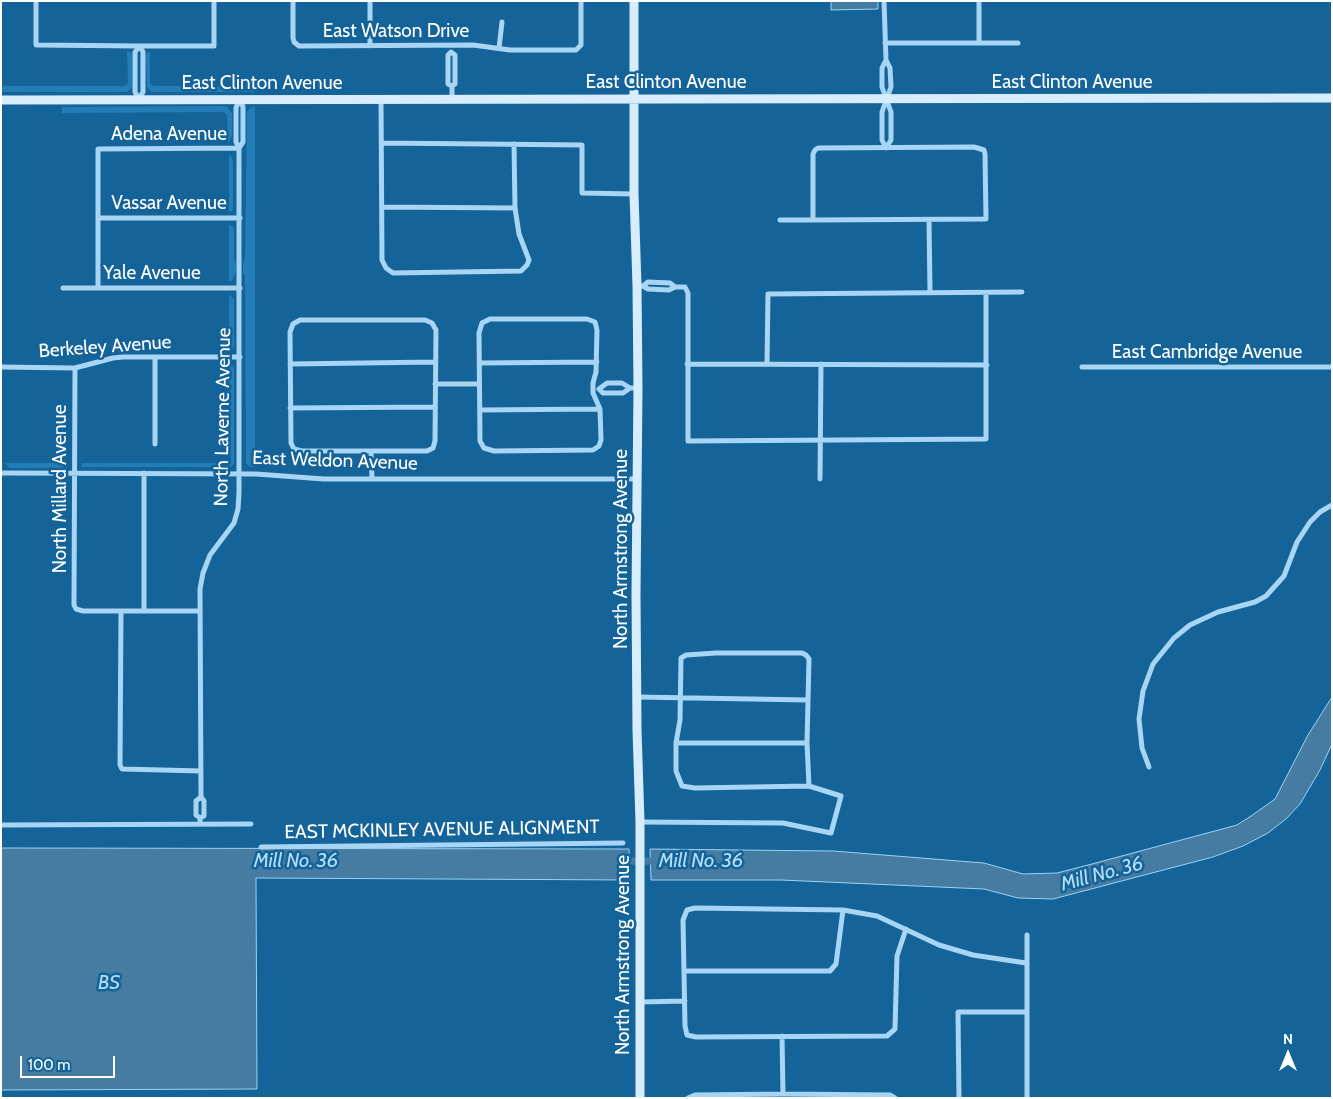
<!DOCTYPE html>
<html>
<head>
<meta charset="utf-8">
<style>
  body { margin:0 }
  #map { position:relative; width:1333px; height:1099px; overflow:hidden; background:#146399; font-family:Cabin,sans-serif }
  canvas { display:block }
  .frame { position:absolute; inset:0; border:2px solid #fff; pointer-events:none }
  .north { position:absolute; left:1263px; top:1029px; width:50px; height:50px; -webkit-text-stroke:4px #146399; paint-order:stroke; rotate:0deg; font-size:14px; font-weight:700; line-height:20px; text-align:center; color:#fff }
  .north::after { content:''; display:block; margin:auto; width:18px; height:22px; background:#fff; clip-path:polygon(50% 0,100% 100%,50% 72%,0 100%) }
  .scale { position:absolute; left:20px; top:1056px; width:95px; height:22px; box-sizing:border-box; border:2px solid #fff; border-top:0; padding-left:6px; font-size:15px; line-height:18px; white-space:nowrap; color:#fff; -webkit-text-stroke:4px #146399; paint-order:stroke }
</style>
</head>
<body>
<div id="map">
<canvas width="1333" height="1099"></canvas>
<div class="frame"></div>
<div class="north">N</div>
<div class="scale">100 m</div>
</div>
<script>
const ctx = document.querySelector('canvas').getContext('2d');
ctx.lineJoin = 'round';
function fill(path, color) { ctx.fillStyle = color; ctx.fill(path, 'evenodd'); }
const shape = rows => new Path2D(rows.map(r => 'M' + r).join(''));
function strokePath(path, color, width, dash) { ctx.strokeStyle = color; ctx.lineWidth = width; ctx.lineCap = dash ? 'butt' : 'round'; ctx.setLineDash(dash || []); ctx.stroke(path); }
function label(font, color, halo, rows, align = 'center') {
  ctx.font = font + ' Cabin,sans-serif'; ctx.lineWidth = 5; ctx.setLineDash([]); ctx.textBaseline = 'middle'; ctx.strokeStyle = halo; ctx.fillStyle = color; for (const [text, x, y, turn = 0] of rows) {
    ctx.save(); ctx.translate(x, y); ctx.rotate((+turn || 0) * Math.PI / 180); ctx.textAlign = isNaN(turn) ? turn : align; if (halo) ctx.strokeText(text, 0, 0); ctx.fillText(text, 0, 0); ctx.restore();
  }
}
fill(shape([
  [127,51,131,52,132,55,132,87,127,92,1,92,1,86,125,86,128,83],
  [148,52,150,52,150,83,153,86,254,86,254,92,152,92,147,87,146,55],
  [226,106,232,113,232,136,228,143,227,115,224,112,62,113,62,107],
  [255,106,255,467,250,467,246,463,245,276,243,273,243,264,245,258,247,112,250,108],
  [229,154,232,157,233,163,233,207,232,211,229,213],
  [229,224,234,228,234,259,236,264,236,272,232,281,229,282],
  [229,294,234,299,234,346,232,350,229,351],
  [229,363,232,365,234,369,234,463,232,466,229,467,82,467,81,463,231,463],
  [5,463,68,463,67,466,63,468,10,468]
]), '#237db6');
const water = shape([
  [831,1,878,1,878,9,831,10,831,1],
  [1332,697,1332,744,1320,770,1300,804,1286,819,1268,833,1243,846,1213,857,1053,899,1018,898,984,889,781,880,651,880,650,849,833,851,984,863,1023,874,1057,873,1092,864,1237,825,1251,816,1275,799,1308,735,1332,697],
  [1,848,629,849,630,880,256,878,257,1089,1,1090,1,848]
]);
fill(water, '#467ca2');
strokePath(water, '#99d3f6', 1);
strokePath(shape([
  [622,861,658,861]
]), '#467ca2', 7);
strokePath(shape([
  [36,1,36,45,140,46,214,46,214,1],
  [293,1,293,38,294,42,299,46,473,45,510,50,576,50,581,45,581,1],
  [370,1,370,46],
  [884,1,886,60,890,68,891,87,882,112,882,140,886,148],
  [885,43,1018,43],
  [979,43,979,1],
  [140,46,143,52,143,92,139,99,135,92,135,52,140,46],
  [499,48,502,22],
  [886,60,882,68,882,87,891,112,891,140,886,148],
  [452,86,448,84,448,55,451,52,455,55,455,84,452,86,452,100],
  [381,99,382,260,386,268,393,273,521,271,527,265,529,260,519,234,515,208,382,207],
  [382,143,582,145,582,193,634,194],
  [514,144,515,208],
  [239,148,243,142,243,107,240,99],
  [98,218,240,218],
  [780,220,813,220,986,219,985,154,984,150,974,147,818,148,815,150,813,154,813,220],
  [929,220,930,292],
  [637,286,643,286,648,282,670,283,675,287,685,287,688,293,688,441,986,439,986,293],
  [643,286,648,289,669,290,675,287],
  [63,288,240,288],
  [98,288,98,149,239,148],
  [490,319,587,319,595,322,597,330,596,372,593,383,593,393,600,409,601,440,599,446,593,450,494,451,484,448,480,441,479,333,482,323,490,319],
  [155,357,155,444],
  [479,363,597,362],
  [290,364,435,362],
  [687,364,987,365],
  [767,364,768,294,1022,292],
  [1,367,75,368,113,358,123,357,240,357],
  [1082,367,1332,367],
  [75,368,74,605,76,609,83,611,200,611],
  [435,384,479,384],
  [630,388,623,393,603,393,599,389,607,383,622,383,630,388,638,388],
  [290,408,435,407],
  [480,410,600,409],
  [371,451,427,451,433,448,435,441,436,330,432,323,425,320,300,320,293,324,290,332,291,443,294,449,302,451,371,451,372,479],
  [1,473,256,474,324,479,638,479],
  [144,473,144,611],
  [820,479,821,364],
  [121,612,120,765,122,769,201,771],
  [716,653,802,653,806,655,809,659,807,743,809,786,695,788,682,786,676,771,676,743,680,720,681,658,686,655,716,653],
  [637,697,808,700],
  [676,743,807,743],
  [1149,767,1142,748,1139,719,1143,691,1153,664,1174,638,1190,625,1218,612,1255,602,1266,596,1284,576,1297,542,1310,522,1320,512,1332,505],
  [200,818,196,815,196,801,201,797],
  [640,822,783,823,831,833,841,796,809,786],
  [200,824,200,818,204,816,204,801,201,797,200,589,203,573,210,555,234,523,238,509,239,493,239,148,236,142,236,108,239,100],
  [1,825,251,824],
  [261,847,623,843],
  [906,929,897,956,895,1029,887,1036,696,1037,687,1035,685,1026,683,920,687,910,695,908,843,910,877,916,939,945,973,955,1026,963],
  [1027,935,1027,1098],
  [685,971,830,971,836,964,843,910],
  [640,1002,685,1001],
  [782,1036,783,1094],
  [688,1098,695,1095,783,1094,890,1095,895,1098],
  [959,1098,958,1012,1026,1012]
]), '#a7d5f3', 5);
strokePath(shape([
  [634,1,634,194,637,286,638,388,636,594,637,730,640,822,640,1098],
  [1,100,1332,98]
]), '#d7edfc', 9);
label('19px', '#fff', '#146399', [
  ["East Watson Drive",396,31],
  ["East Clinton Avenue",666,82],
  ["East Clinton Avenue",1072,82],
  ["East Clinton Avenue",262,83],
  ["Adena Avenue",169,134],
  ["Vassar Avenue",169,203],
  ["Yale Avenue",152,273],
  ["Berkeley Avenue",105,347,-4],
  ["East Cambridge Avenue",1207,352],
  ["North Laverne Avenue",223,417,-89],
  ["East Weldon Avenue",335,461,2],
  ["North Millard Avenue",60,489,-90],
  ["North Armstrong Avenue",621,549,-90],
  ["EAST MCKINLEY AVENUE ALIGNMENT",442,830,-1],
  ["North Armstrong Avenue",623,955,-90]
]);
label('italic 20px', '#b4def9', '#146399', [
  ["Mill No. 36",296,861],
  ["Mill No. 36",701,861],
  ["Mill No. 36",1102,874,-15],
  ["BS",109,983]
]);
</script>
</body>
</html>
